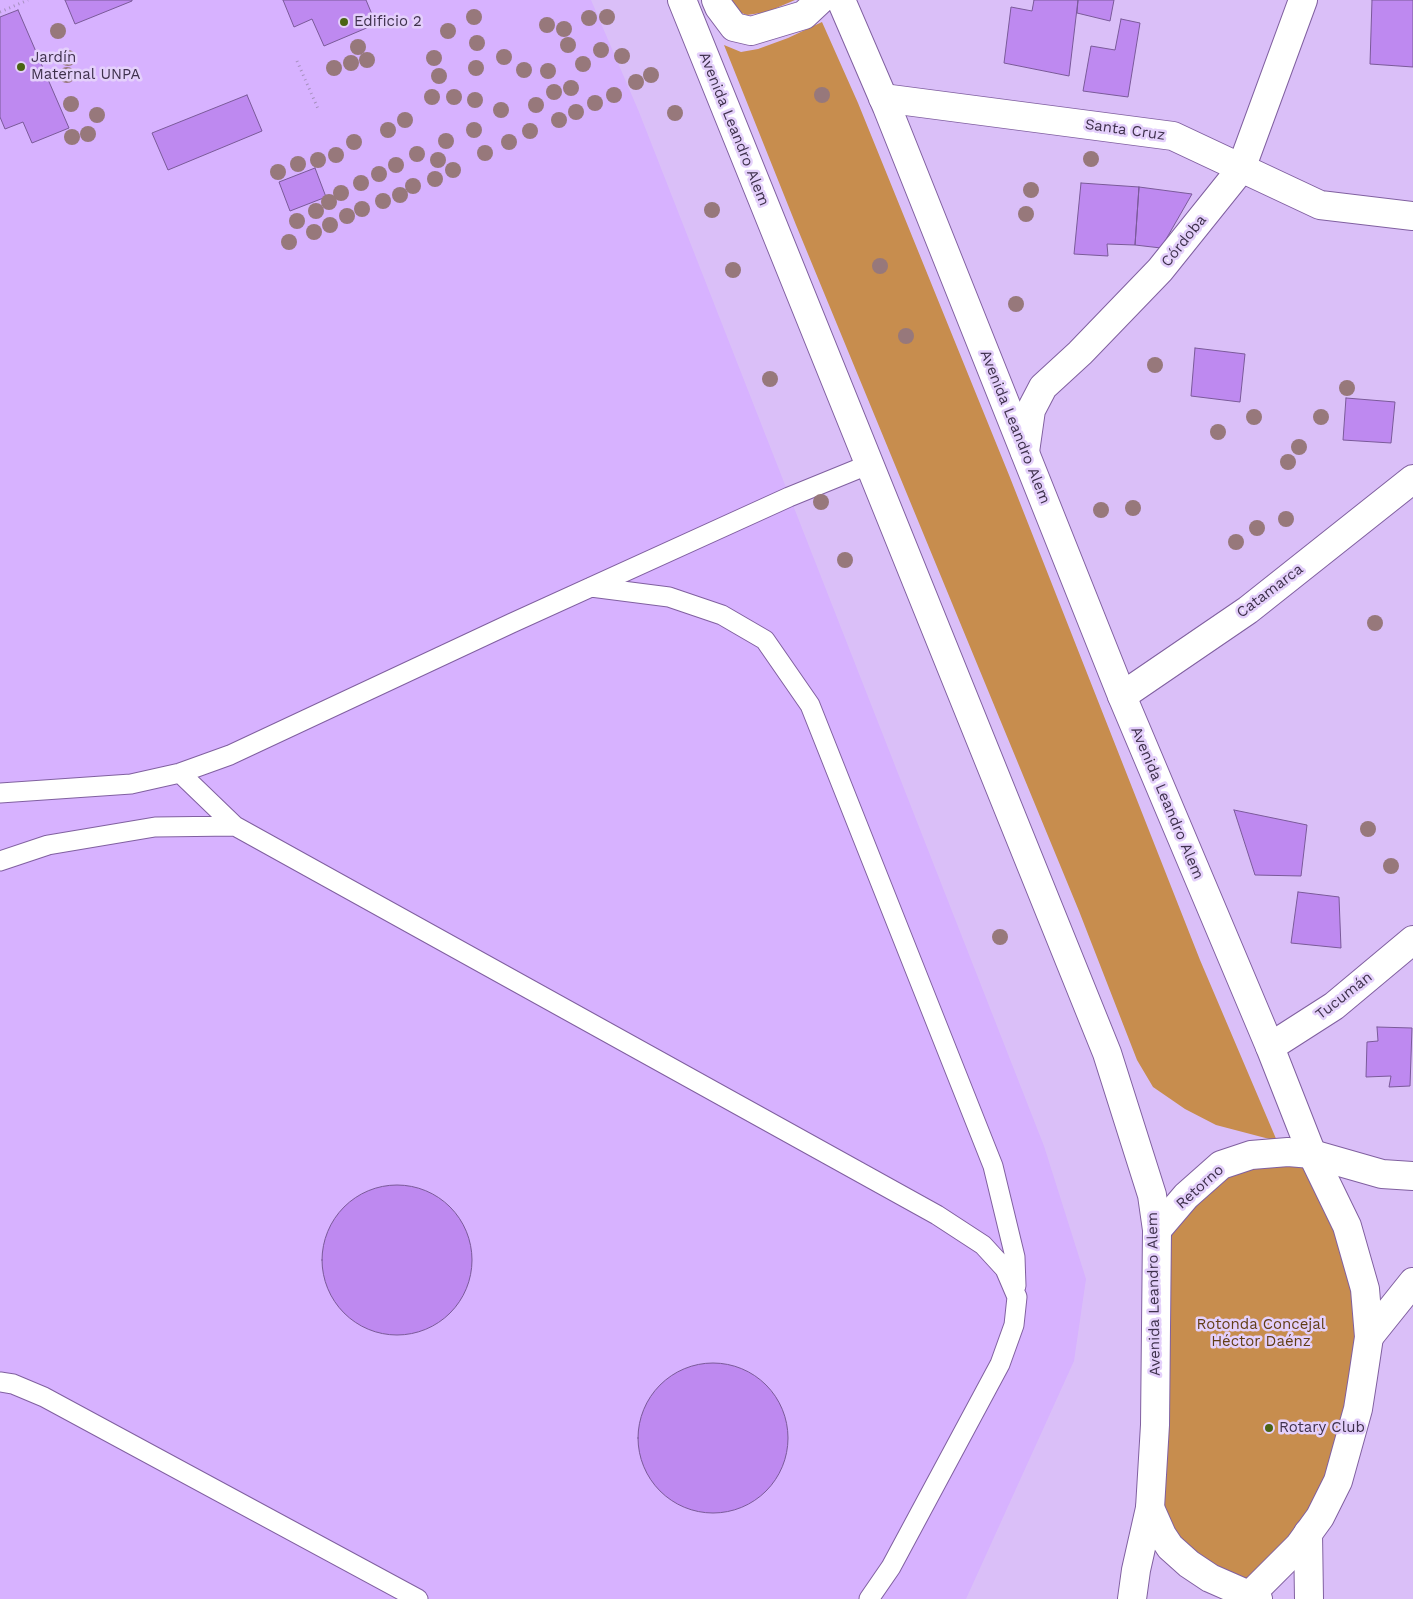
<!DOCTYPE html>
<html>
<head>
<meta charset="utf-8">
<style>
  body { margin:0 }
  canvas { display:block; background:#dabff8 }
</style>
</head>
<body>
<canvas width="1413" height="1599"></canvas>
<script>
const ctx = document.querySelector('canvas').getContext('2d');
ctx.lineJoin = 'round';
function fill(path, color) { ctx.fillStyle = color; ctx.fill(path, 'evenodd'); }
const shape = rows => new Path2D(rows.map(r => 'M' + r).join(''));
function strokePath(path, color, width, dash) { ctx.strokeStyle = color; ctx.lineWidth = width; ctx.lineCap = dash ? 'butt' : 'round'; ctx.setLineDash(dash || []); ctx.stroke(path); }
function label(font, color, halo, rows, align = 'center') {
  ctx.font = font + ' "Work Sans",sans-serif'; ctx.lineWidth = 5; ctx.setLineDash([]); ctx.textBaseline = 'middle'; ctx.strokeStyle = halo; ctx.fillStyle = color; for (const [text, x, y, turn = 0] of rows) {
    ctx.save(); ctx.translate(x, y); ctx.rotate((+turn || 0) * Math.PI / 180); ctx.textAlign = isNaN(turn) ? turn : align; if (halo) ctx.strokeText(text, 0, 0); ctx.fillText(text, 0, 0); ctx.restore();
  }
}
fill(shape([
  [0,0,591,0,639,112,1044,1146,1086,1279,1074,1361,966,1599,0,1599]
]), '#d7b2ff');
fill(shape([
  [730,0,795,0,767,12,747,15,734,10],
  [822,22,858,103,1009,475,1200,960,1277,1141,1216,1125,1185,1109,1153,1087,1137,1060,1079,911,796,225,724,45,741,52,758,49,788,38],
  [1312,1154,1365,1289,1338,1481,1250,1595,1162,1535,1157,1230,1221,1165]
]), '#c78d4e');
const building = shape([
  [65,0,132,0,132,1,75,24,65,0],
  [283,0,366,0,376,24,324,46,312,19,294,27,283,0],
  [1034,0,1078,0,1069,76,1004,63,1011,7,1032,11,1034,0],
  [1078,0,1114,0,1110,21,1077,13,1078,0],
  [1372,0,1413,0,1413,67,1370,64,1372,0],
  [18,10,69,128,32,143,23,122,5,129,0,117,0,17,18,10],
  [1121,19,1140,23,1128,97,1083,91,1091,46,1115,50,1121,19],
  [247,95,262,131,168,170,152,133,247,95],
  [315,168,326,197,290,211,279,182,315,168],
  [1081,183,1139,187,1135,245,1107,244,1108,256,1074,254,1081,183],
  [1139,187,1192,194,1161,248,1135,245,1139,187],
  [1195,348,1245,354,1240,402,1191,396,1195,348],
  [1346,398,1395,402,1391,443,1343,440,1346,398],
  [1234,810,1307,825,1301,876,1255,875,1234,810],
  [1298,892,1339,897,1341,948,1291,943,1298,892],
  [1377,1027,1412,1028,1410,1086,1389,1087,1391,1076,1366,1077,1367,1042,1378,1041,1377,1027],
  '322 1260a75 75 0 1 1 150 0a75 75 0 1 1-150 0Z',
  '638 1438a75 75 0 1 1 150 0a75 75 0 1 1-150 0Z'
]);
fill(building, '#be89f0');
strokePath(building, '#7a5a99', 1);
const lane = shape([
  [591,587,669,597,722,615,765,640,810,705,993,1166,1015,1257,1016,1286],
  [180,773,235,826,937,1215,983,1245,1005,1269,1017,1297,1014,1325,1000,1364,891,1567,869,1599],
  [0,793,131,784,180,773,230,755,512,623,789,497,870,464],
  [0,861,48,845,155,827,235,826],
  [0,1382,13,1384,44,1397,418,1599]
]);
const street = shape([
  [883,98,1173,136,1320,205,1413,216],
  [1025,452,1031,410,1043,387,1080,353,1160,270,1241,169,1303,0],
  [1122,696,1248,610,1413,479],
  [1270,1047,1334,1006,1413,940]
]);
const secondary = shape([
  [1157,1230,1186,1196,1221,1165,1251,1155,1288,1152,1312,1154,1382,1174,1413,1176],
  [1369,1337,1413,1282],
  [1150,1508,1162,1535,1170,1547,1189,1564,1210,1578,1258,1599],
  [1308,1533,1309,1599]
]);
const highway = shape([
  [682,0,1107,1053,1152,1195,1157,1230,1155,1425,1150,1508,1136,1570,1132,1599],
  [716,0,719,7,734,27,751,31,804,15,820,0],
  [841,0,887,107,1122,696,1270,1047,1312,1154,1347,1226,1365,1289,1369,1337,1363,1377,1358,1409,1338,1481,1320,1517,1299,1546,1246,1599]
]);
strokePath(lane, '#8060a0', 21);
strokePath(street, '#8060a0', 30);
strokePath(secondary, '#8060a0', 30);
strokePath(highway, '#8060a0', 30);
strokePath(shape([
  [0,12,28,0],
  [297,61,319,111]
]), '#a690bf', 3, [1, 4]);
strokePath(lane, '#fff', 19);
strokePath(street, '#fff', 28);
strokePath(secondary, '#fff', 28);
strokePath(highway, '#fff', 28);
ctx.fillStyle = '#97787b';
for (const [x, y] of [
  [474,17],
  [607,17],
  [589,18],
  [547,25],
  [564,29],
  [58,31],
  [448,31],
  [477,43],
  [568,45],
  [358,47],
  [601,50],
  [622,56],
  [504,57],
  [68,58],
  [434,58],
  [367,60],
  [351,63],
  [583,64],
  [334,68],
  [476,68],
  [524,70],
  [548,71],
  [67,75],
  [651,75],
  [439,76],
  [636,82],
  [571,88],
  [554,92],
  [614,95],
  [822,95],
  [432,97],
  [454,97],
  [475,100],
  [595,103],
  [71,104],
  [536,105],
  [501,110],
  [576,112],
  [675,113],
  [97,115],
  [405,120],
  [559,120],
  [388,130],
  [474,130],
  [530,131],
  [88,134],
  [72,137],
  [446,141],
  [354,142],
  [509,142],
  [485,153],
  [417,154],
  [336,155],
  [1091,159],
  [318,160],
  [438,160],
  [298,164],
  [396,165],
  [453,170],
  [278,172],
  [379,174],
  [435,179],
  [361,183],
  [413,186],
  [1031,190],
  [341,193],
  [400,195],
  [383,201],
  [329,202],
  [362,209],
  [712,210],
  [316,211],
  [1026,214],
  [347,216],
  [297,221],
  [330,225],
  [314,232],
  [289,242],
  [880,266],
  [733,270],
  [1016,304],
  [906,336],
  [1155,365],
  [770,379],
  [1347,388],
  [1254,417],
  [1321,417],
  [1218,432],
  [1299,447],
  [1288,462],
  [821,502],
  [1133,508],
  [1101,510],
  [1286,519],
  [1257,528],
  [1236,542],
  [845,560],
  [1375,623],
  [1368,829],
  [1391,866],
  [1000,937]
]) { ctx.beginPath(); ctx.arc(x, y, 8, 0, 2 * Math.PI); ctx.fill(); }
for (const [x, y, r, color] of [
  [344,22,5,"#4a6414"],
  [21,67,5,"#4a6414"],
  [1269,1428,5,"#4a6414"]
]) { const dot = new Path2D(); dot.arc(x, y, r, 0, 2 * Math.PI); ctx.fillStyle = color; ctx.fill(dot); strokePath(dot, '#e4d0fb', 2); }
label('15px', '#3f314d', '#e4d0fb', [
  ["Edificio 2",354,22],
  ["Jardín",31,58],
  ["Maternal UNPA",31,75],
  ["Rotary Club",1279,1428]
], 'left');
label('15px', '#3f314d', '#e4d0fb', [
  ["Avenida Leandro Alem",734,129,68],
  ["Santa Cruz",1125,130,8],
  ["Córdoba",1184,241,-51],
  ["Avenida Leandro Alem",1015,427,68],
  ["Catamarca",1270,591,-37],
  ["Avenida Leandro Alem",1167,803,67],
  ["Tucumán",1344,996,-38],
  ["Retorno",1200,1187,-42],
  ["Avenida Leandro Alem",1154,1294,-91]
]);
label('15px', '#613d15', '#e4d0fb', [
  ["Rotonda Concejal",1261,1325],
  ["Héctor Daénz",1261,1342]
]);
</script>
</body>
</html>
